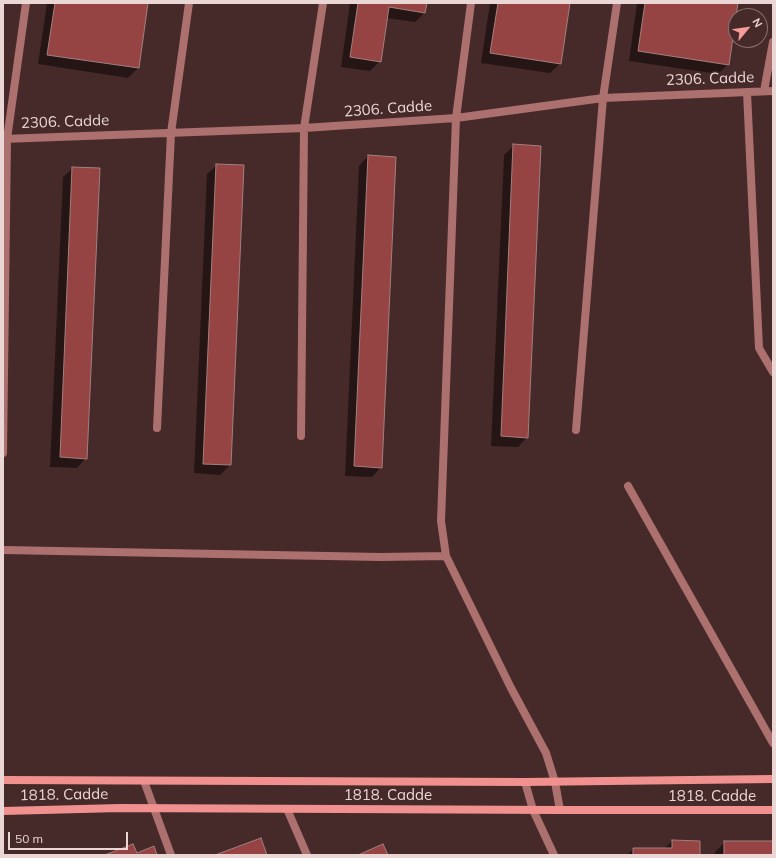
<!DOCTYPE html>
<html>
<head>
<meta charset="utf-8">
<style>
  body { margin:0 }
  #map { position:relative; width:776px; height:858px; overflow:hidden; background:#462a29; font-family:Mulish,sans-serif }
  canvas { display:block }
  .frame { position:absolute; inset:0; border:4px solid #e9d6d5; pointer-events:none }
  .north { position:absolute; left:728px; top:8px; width:40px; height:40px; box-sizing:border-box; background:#462a29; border:1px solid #876f6e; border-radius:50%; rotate:61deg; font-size:11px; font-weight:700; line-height:16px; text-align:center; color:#e9d6d5 }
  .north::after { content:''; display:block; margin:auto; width:14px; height:18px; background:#f59b99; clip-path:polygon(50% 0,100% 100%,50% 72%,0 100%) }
  .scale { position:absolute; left:8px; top:832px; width:120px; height:18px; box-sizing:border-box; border:2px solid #e9d6d5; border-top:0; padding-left:5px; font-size:12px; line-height:14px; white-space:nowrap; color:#e9d6d5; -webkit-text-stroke:3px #462a29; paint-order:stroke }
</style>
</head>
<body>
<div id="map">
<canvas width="776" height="858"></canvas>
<div class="frame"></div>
<div class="north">N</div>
<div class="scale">50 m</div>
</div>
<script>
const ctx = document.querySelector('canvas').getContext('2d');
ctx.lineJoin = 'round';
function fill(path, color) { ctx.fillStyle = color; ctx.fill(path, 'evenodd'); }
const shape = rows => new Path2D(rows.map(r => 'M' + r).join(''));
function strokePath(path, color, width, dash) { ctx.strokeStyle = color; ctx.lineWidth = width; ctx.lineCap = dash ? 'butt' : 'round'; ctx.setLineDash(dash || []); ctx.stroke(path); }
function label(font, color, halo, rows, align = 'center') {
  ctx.font = font + ' Mulish,sans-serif'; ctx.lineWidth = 3; ctx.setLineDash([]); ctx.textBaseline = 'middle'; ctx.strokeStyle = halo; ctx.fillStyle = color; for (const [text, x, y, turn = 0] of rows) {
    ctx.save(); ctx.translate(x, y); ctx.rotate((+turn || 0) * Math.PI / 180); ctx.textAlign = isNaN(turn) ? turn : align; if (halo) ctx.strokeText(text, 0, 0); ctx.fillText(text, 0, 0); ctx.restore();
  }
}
fill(shape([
  [47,3,147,3,138,68,128,78,38,64],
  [350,3,426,3,425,12,415,22,386,18,380,61,370,71,341,67],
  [490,3,569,3,560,64,550,73,481,63],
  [637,3,737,3,728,64,718,74,629,61],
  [514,145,527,437,518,447,491,446,504,155],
  [368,156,381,467,372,477,345,476,359,166],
  [217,165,230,465,220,475,194,473,207,174],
  [73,168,86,458,77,468,50,467,63,177],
  [672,841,699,855,627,855,633,849,664,849],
  [725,842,773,842,773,855,715,855,715,852]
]), '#0007');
const building = shape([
  [55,3,148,3,139,68,47,55,55,3],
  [358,3,427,3,425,13,389,7,381,62,350,57,358,3],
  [498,3,570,3,561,64,490,53,498,3],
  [645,3,738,3,729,65,638,51,645,3],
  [513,144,541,146,528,438,501,436,513,144],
  [368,155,396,157,382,468,354,466,368,155],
  [216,164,244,165,231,465,203,464,216,164],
  [72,167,100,168,87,459,60,457,72,167],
  [261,838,267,855,215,855,261,838],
  [672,840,700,841,700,855,633,855,633,848,672,848,672,840],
  [724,841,773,841,773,855,724,855,724,841],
  [133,844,137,853,154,846,157,855,105,855,133,844],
  [383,844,388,855,358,855,383,844]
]);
fill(building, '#964344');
strokePath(building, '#a2807e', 1);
strokePath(shape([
  [525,782,533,810,554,855]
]), '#ac706e', 8);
strokePath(shape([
  [471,3,456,118,441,521,446,556,511,688,546,753,555,782,560,810],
  [764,91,773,42],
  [747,92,759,348,773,372],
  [3,139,304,128,456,118,603,98,773,91],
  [157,428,171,133,189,3],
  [576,430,603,98,617,3],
  [301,436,304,128,323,3],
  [3,453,7,139,26,3],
  [628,486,773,743],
  [3,550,381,557,446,556],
  [144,781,171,855],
  [287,809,307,855]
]), '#ac706e', 8);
strokePath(shape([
  [3,780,525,782,773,779],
  [3,811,120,808,560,810,773,810]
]), '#f1918f', 8);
label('15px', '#e9d6d5', '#462a29', [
  ["2306. Cadde",710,79,-2],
  ["2306. Cadde",388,109,-4],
  ["2306. Cadde",65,122,-2],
  ["1818. Cadde",64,795,-1],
  ["1818. Cadde",388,795],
  ["1818. Cadde",712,796]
]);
</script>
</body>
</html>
